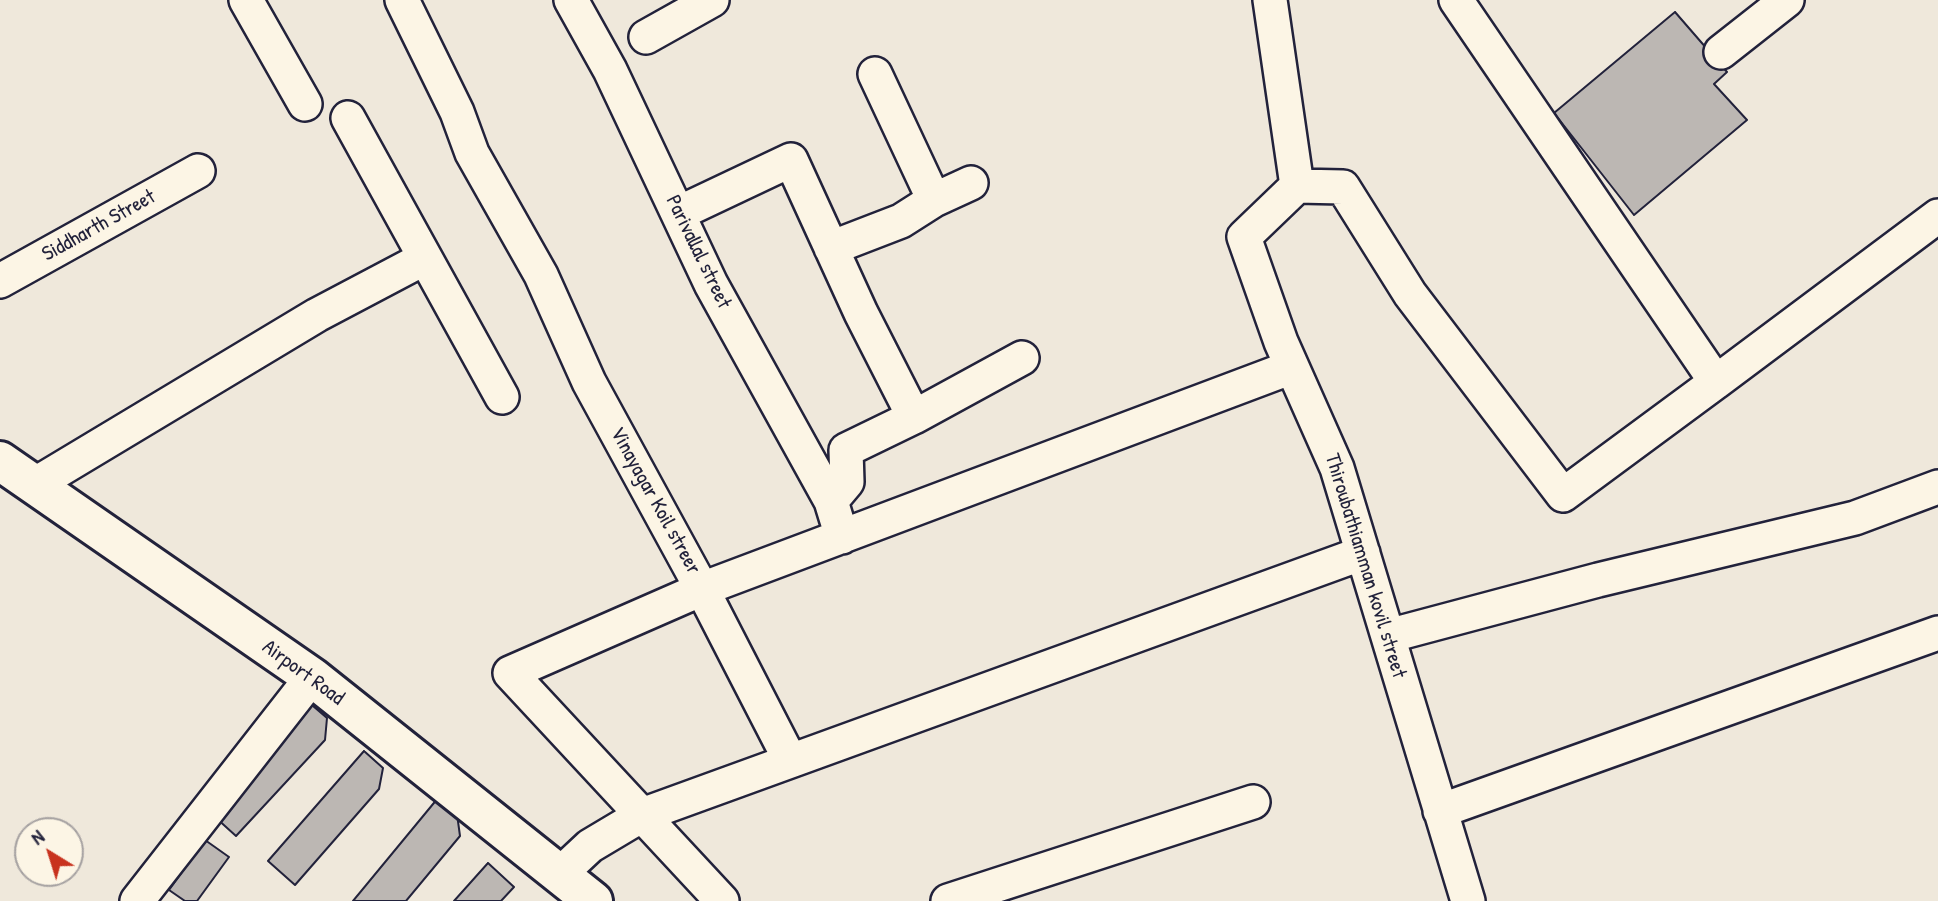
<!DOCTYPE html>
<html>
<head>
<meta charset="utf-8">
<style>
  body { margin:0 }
  #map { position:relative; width:1938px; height:901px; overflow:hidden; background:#efe8db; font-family:"Patrick Hand",sans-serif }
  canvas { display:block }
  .north { position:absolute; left:14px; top:817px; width:70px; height:70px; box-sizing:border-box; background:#fcf5e5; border:2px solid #a5a1a1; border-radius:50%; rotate:322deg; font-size:19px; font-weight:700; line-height:28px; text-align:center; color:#22223b }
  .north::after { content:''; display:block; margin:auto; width:24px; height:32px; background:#c8321e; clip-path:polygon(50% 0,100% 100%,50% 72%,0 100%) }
</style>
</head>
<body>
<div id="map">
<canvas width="1938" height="901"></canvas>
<div class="north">N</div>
</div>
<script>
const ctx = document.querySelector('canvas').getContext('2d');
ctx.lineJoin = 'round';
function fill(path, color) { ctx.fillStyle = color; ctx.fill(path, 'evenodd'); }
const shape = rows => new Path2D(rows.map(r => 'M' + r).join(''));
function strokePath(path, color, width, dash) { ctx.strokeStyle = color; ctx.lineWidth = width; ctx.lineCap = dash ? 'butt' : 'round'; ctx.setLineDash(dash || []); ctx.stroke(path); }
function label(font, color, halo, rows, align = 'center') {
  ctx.font = font + ' "Patrick Hand",sans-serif'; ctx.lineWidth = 5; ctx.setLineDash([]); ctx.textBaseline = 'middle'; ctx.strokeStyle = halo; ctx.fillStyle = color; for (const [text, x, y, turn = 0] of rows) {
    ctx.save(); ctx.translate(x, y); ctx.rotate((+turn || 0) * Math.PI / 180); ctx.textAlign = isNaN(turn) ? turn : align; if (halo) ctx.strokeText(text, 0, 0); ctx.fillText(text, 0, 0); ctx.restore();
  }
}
const building = shape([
  [1675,12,1727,72,1714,84,1747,120,1634,215,1554,113,1675,12],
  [306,700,327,718,325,740,236,836,215,817,306,700],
  [364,751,383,768,379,789,295,885,268,861,364,751],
  [438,798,457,814,460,836,406,901,353,901,438,798],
  [205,840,229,857,197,901,185,901,169,890,205,840],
  [488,863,514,887,501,901,454,901,488,863]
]);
fill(building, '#bcb7b3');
strokePath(building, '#22223b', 2);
const street = shape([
  [246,0,305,104],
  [402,0,457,112,472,153,541,275,589,382,702,589,1292,367],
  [571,0,610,70,711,284,831,501],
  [1270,0,1297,186,1343,187,1410,294,1563,495,1716,382],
  [1456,0,1716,382,1938,216],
  [646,37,712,0],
  [1721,52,1787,0],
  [875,74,934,200],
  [348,118,502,397],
  [1297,186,1244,237,1281,342,1337,468,1468,901],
  [679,213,791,160,861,313,914,417,846,450,847,482,831,501,842,537],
  [831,248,901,221,934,200,971,183],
  [0,281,198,171],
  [914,417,1022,358],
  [34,485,317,315,425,258],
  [1388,636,1598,580,1855,518,1938,487],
  [1440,811,1938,633],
  [560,874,590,846,642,815,1363,553],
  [137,901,312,677],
  [722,901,510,673,702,589,790,760],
  [948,901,1253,802]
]);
const secondary = shape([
  [0,461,312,677,593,901]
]);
strokePath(street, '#22223b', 38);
strokePath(secondary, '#22223b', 44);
strokePath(street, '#fcf5e5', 33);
strokePath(secondary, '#fcf5e5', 38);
label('21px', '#22223b', '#fcf5e5', [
  ["Siddharth Street",99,226,-29],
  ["Parivallal street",698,252,64],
  ["Vinayagar Koil streer",655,501,61],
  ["Thiroubathiamman kovil street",1365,566,73],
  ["Airport Road",303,673,36]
]);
</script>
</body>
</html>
